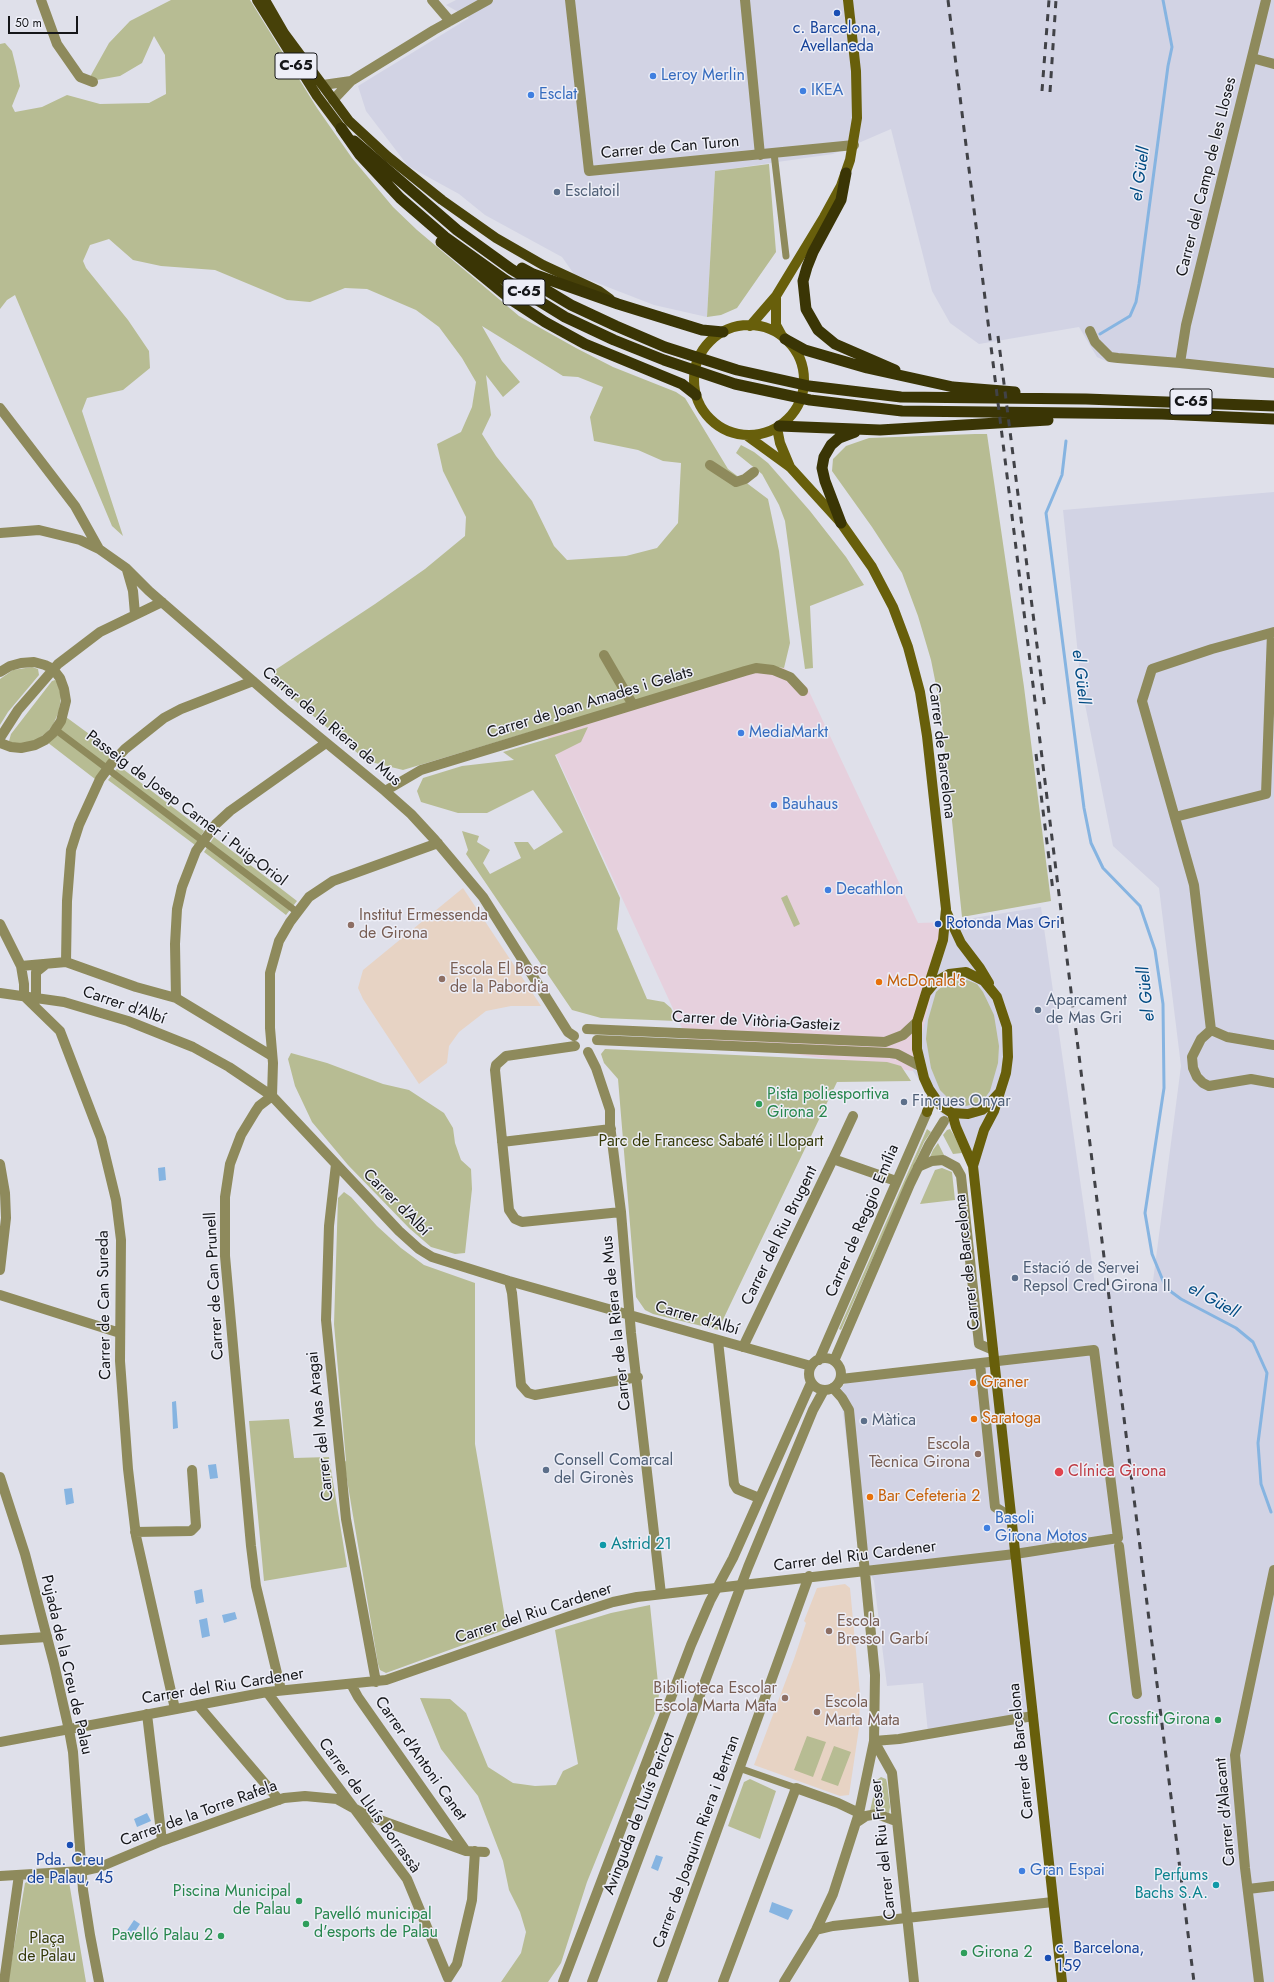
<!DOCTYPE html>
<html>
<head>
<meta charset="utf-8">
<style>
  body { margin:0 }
  #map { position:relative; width:1274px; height:1982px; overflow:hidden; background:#dfe0ea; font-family:Jost,sans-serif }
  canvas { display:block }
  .scale { position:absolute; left:8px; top:16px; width:70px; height:18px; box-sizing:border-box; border:2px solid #151619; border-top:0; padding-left:5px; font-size:12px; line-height:14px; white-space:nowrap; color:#151619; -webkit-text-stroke:3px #edeef7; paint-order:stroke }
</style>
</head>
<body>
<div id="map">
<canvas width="1274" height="1982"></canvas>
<div class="scale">50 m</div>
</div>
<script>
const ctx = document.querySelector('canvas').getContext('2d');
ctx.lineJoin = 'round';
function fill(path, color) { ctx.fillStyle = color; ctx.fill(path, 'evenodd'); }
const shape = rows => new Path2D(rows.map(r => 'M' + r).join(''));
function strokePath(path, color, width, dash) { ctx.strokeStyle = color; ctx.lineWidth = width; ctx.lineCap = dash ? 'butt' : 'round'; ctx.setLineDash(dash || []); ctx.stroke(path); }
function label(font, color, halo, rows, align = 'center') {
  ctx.font = font + ' Jost,sans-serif'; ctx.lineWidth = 3; ctx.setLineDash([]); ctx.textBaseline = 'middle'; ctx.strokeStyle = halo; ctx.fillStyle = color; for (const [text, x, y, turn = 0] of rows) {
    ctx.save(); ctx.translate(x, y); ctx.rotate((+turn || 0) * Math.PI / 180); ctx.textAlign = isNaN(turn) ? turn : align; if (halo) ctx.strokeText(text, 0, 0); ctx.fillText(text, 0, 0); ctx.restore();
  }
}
fill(shape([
  [757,664,784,668,807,687,918,923,949,922,913,1071,687,1039,544,729,636,699]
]), '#e6d0dd');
fill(shape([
  [456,0,1274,0,1274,377,1108,362,1097,357,1079,327,979,344,950,323,932,291,891,129,833,154,715,171,707,317,654,305,574,274,562,257,485,215,459,194,408,166,366,111,358,86,469,18,446,5],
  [1274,492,1274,1982,1062,1982,1033,1717,928,1733,923,1683,887,1686,874,1581,861,1555,840,1390,850,1377,995,1360,974,1162,913,1071,949,922,1041,907,1096,1292,1153,1281,1181,1066,1159,888,1113,846,1081,684,1063,510]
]), '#d2d3e4');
fill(shape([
  [463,888,541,1006,511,1006,486,1011,459,1032,449,1046,447,1063,419,1084,363,999,358,988,363,970],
  [845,1584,850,1588,860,1694,859,1728,849,1795,840,1796,754,1765,794,1659,806,1623,804,1621,817,1588]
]), '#e7d3c4');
fill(shape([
  [171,0,250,0,317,108,352,158,393,207,417,230,519,316,576,348,613,367,676,392,685,398,728,469,768,499,779,551,790,643,784,668,757,664,403,770,367,761,275,684,275,670,375,604,425,569,465,536,466,517,443,471,437,444,461,432,472,407,476,382,462,358,439,327,416,310,367,289,345,288,310,302,287,300,215,270,161,266,133,260,109,239,90,245,83,261,86,268,128,320,149,351,150,368,123,390,87,398,82,411,123,536,112,526,15,295,7,300,0,309,0,44,5,43,12,51,16,67,20,86,12,106,15,112,42,107,67,95,100,104,149,103,166,94,165,55,154,36,142,63,120,76,97,80,90,77,109,43,130,21],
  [482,326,563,376,578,377,603,387,590,417,594,441,638,450,663,461,681,463,678,523,657,548,626,556,567,560,554,546,532,501,496,456,482,434,491,415,486,375,503,397,520,382,502,361],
  [769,164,776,252,737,308,721,315,707,317,715,171],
  [975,434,987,434,1024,687,1051,901,962,917,940,705,931,660,918,616,902,573,872,527,832,471,833,459,846,446,869,438],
  [741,445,754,452,768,463,810,511,846,557,864,585,810,606,813,668,805,669,785,521,779,505,762,474,736,453],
  [32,667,38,669,39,675,8,712,0,725,0,679,13,670],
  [55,680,57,681,61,696,59,711,53,725,46,733,35,741,16,745,9,741,11,734,52,681],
  [66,717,115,753,95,779,47,742],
  [588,727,581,742,555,755,620,898,617,929,647,999,664,1002,671,1008,677,1021,601,1018,572,1010,466,854,468,850,462,831,479,836,477,842,490,850,483,863,490,874,521,858,514,842,528,842,534,850,563,832,533,790,487,813,458,813,421,802,417,791,423,778,462,766,514,760,503,752],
  [119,766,204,831,195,845,108,780],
  [214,837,297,901,286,915,204,852],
  [787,895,800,924,794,927,781,898],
  [962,978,977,984,983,992,994,1015,999,1046,998,1063,990,1091,985,1098,978,1103,966,1106,954,1104,940,1090,931,1068,926,1039,928,1020,936,992,947,982],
  [605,1049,887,1062,901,1066,911,1081,837,1082,718,1330,653,1314,645,1310,636,1297,618,1079,604,1063,601,1054],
  [291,1053,327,1063,383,1084,409,1090,444,1113,453,1128,455,1143,461,1160,471,1169,472,1189,465,1253,455,1254,431,1247,409,1228,348,1165,312,1122,295,1086,288,1059],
  [927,1129,931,1132,924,1142,841,1330,839,1329],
  [950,1129,955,1137,962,1153,953,1154,943,1135,947,1130],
  [938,1143,945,1157,930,1157,933,1150],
  [942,1168,952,1172,955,1200,920,1204,935,1170],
  [344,1192,351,1197,377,1226,401,1248,424,1265,475,1283,475,1444,507,1629,386,1673,380,1670,378,1664,344,1462,346,1461,334,1324,338,1198],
  [289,1419,294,1458,329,1457,347,1567,264,1581,249,1421],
  [650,1605,659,1693,658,1706,587,1882,561,1963,548,1982,501,1982,521,1953,526,1932,520,1912,509,1890,503,1861,478,1796,441,1749,420,1698,450,1699,466,1713,488,1767,513,1783,535,1786,556,1785,563,1771,578,1764,555,1630,611,1613],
  [807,1736,826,1742,813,1777,794,1770],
  [834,1746,851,1752,838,1786,821,1780],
  [881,1777,886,1779,887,1783,890,1807,889,1813,878,1810,870,1811,877,1780],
  [750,1779,776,1791,760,1839,728,1826,744,1782],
  [68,1876,86,1982,8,1982,25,1883,31,1880]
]), '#b7bc93');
fill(shape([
  [165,1167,166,1180,159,1181,158,1168],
  [176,1401,178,1428,173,1429,172,1402],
  [216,1464,218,1478,210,1479,208,1465],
  [72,1488,74,1503,66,1505,64,1489],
  [202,1589,204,1602,196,1604,194,1591],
  [235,1612,237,1619,224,1623,222,1615],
  [207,1618,210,1636,202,1638,199,1620],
  [147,1813,151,1821,137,1827,134,1819],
  [656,1855,663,1857,658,1871,651,1868],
  [772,1902,793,1910,788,1920,769,1912],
  [134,1920,140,1924,132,1936,126,1932]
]), '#86b4e1');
strokePath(shape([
  [1100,334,1130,316,1136,302,1139,284,1168,66,1172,47,1163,0],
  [1066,441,1062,475,1046,513,1084,808,1091,843,1103,868,1140,906,1155,950,1163,1004,1164,1088,1145,1213,1152,1254,1166,1288,1181,1299,1236,1328,1253,1342,1267,1373,1258,1443,1261,1484,1271,1512]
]), '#86b4e1', 3);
strokePath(shape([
  [774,153,786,256],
  [56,730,297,912],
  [739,1768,796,1788]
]), '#8e8a5c', 7);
strokePath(shape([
  [41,0,57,44,80,77,93,82],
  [432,0,450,21],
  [570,0,589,171,854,145],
  [745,0,760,155],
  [1252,58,1274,64],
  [323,85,351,81],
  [333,100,351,81,434,30,488,0],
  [1090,331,1095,342,1110,357,1118,358,1180,363,1274,373],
  [1180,363,1186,325,1266,0],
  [0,408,75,506,99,549],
  [710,465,736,482,745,479,754,472],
  [0,533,39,530,80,540,99,549,126,568,149,591,284,708,385,791,411,814,435,840,483,897,568,1032,574,1036],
  [127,570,133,591,135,614],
  [604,655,633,705],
  [0,672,10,666,21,663,34,662,45,665,53,669,60,678,64,689,66,701,61,721,53,733,45,740,35,745,21,748,11,747,0,743],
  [0,738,18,710,58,664,100,632,162,602],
  [385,791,421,770,745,671,756,668,773,670,790,677,803,691],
  [1175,817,1266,794,1272,633],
  [0,924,21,966,24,984,24,996,60,1031,101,1138,116,1200,121,1240,120,1361,128,1469,136,1536,175,1709],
  [66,962,67,901,71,850,79,825,100,779,111,764,125,749,164,718,181,709,253,681],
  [21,966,66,962,136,987,176,998,272,1056],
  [0,993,64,1002,128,1021,193,1047,229,1067,272,1096,399,1231,419,1249,432,1257,509,1281,811,1366],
  [36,997,36,972,46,964],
  [176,998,175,944,177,909,182,887,196,851,216,824,230,811,326,743],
  [587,1029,885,1042,903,1035,917,1022],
  [1211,1030,1194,885,1142,701,1152,669,1212,649,1274,632],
  [597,1040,890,1053,897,1054,920,1066],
  [1274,1045,1227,1037,1211,1030,1201,1039,1192,1057,1193,1068,1197,1077,1203,1083,1209,1086,1251,1079,1274,1083],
  [575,1046,506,1056,496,1065,495,1070,509,1210,515,1219,522,1222,621,1212],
  [588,1052,596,1068,610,1110,610,1125,621,1212,631,1333,661,1594],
  [502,1142,611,1129],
  [833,1159,853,1116],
  [0,1164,5,1193,6,1218,0,1270],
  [336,1164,329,1226,326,1320,346,1519,376,1682],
  [918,1167,932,1161,943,1160,956,1167,961,1176,979,1344,993,1350],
  [509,1281,512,1293,521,1385,528,1393,535,1395,638,1377],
  [0,1295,120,1333],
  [718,1341,734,1484,737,1489,759,1498],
  [743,1347,833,1159,896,1181],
  [980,1364,995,1507,1011,1517],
  [135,1532,191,1531,196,1526,192,1470],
  [1119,1546,1137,1694],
  [0,1640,47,1637],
  [351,1684,358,1697,466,1851],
  [281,1690,256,1586,251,1546,225,1256,225,1197,230,1164,241,1135,255,1112,259,1106,272,1096,273,1063,270,1028,270,973,279,941,290,922,309,897,333,881,438,843],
  [267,1692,407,1879,448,1978],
  [198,1705,279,1800],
  [147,1714,162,1841],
  [874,1741,892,1773,914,1982],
  [874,1741,899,1739,1033,1716],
  [0,1742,267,1692,386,1680,570,1616,613,1602,637,1597,1015,1554,1118,1538,1094,1350,841,1379],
  [857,1822,866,1816,877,1814,896,1821],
  [0,1876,82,1871,100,1867,162,1841,238,1814,284,1798,305,1796,337,1799,366,1815,466,1851,485,1852],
  [1248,1889,1274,1886],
  [816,1930,833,1926,1053,1902],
  [448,1978,457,1964,472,1900,475,1851],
  [4,1982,19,1875],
  [662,1982,809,1576],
  [723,1982,796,1788,838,1803,859,1813],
  [784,1982,816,1930,833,1894,859,1813,874,1741,875,1675,849,1410,842,1398,833,1388],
  [1259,1982,1245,1868,1235,1755,1274,1570]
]), '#8e8a5c', 10);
strokePath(shape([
  '809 1374a16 16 0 1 1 32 0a16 16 0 1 1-32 0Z',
  [819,1360,927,1112],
  [834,1361,910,1184,929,1145,944,1121],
  [0,1477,25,1554,54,1664,69,1730,73,1752,83,1890,90,1935,99,1982],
  [563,1982,691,1645,710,1601,733,1558,811,1383],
  [592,1982,748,1567,813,1410,824,1390]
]), '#8e8a5c', 10);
strokePath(shape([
  [776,296,776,325,782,336],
  '694 380a55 55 0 1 1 110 0a55 55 0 1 1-110 0Z',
  [750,326,776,296,824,217,841,186,850,160,857,118,856,71,848,0],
  [777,428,780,443,790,467],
  [746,435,790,467,841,523,872,567,883,588,893,607,908,647,920,692,927,736,946,909,943,940,926,993],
  [946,911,961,943,980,968,989,983],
  [927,1112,933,1095],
  [952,1113,956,1127,973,1166,1062,1982],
  [973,1166,984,1130,994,1111,1006,1073,1008,1057,1007,1027,997,997,984,981,966,972,949,974,935,982,926,993,917,1022,917,1049,924,1078,929,1089,940,1105,952,1113,968,1114,982,1110,987,1106,1000,1092]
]), '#685f0b', 10);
strokePath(shape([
  [257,0,317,96,341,128],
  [265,0,284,33,349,121,387,156,442,200,496,238,543,265,599,291,610,299]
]), '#474109', 10);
strokePath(shape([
  [341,128,360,155,400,198,445,237,505,280,565,317,614,340,664,360,735,384,810,400,902,411,1162,414,1274,419],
  [354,141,457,230,511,269,571,305,616,326,665,347,737,370,809,386,901,397,1086,399,1274,406],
  [846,173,841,200,813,252,807,267,803,281,806,309,818,330,835,344,895,370],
  [441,242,513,301,545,322,585,344,682,384,696,395],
  [522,268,533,274,618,304,702,330,723,332],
  [785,339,805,350,867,368,953,387,1015,392],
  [779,426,880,430,1048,420],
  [841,523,825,481,822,468,824,457,831,445,839,438,855,432]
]), '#3a3505', 11);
strokePath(shape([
  [948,0,1194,1982],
  [1042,91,1049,0],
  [1050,92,1056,0],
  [998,336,1045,709],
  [1036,754,1053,891]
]), '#414247', 3, [7, 7]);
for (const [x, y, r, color] of [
  [837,13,4,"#1a4fb4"],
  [653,76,4,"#3f7fe0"],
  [803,91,4,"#3f7fe0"],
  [531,95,4,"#3f7fe0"],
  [557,192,4,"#5c6f8a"],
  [741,733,4,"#3f7fe0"],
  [774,805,4,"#3f7fe0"],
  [828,890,4,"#3f7fe0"],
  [938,924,4,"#1a4fb4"],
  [351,925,4,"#8d6e63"],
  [442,979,4,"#8d6e63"],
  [879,982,4,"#e8710a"],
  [1038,1010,4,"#5c6f8a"],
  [904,1102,4,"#5c6f8a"],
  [759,1104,4,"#2e9e5b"],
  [1015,1278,4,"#5c6f8a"],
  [973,1383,4,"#e8710a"],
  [974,1419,4,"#e8710a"],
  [864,1421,4,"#5c6f8a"],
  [978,1454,4,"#8d6e63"],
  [546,1470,4,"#5c6f8a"],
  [1059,1472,5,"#e0444e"],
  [870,1497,4,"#e8710a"],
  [987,1528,4,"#3f7fe0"],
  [603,1545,4,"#0f9aa8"],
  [829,1631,4,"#8d6e63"],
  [785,1698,4,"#8d6e63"],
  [817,1712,4,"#8d6e63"],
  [1218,1720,4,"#2e9e5b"],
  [70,1845,4,"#1a4fb4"],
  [1022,1871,4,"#3f7fe0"],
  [1216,1885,4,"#0f9aa8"],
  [299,1901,4,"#2e9e5b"],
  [306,1924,4,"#2e9e5b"],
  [221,1936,4,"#2e9e5b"],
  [964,1953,4,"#2e9e5b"],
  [1048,1958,4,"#1a4fb4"]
]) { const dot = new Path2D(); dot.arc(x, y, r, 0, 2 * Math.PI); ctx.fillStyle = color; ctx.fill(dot); strokePath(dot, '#edeef7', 1.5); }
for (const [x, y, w] of [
  [296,66,42],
  [524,292,42],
  [1191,402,42]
]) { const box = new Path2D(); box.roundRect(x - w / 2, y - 13, w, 26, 3); ctx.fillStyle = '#edeef7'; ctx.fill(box); strokePath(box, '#151619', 1); }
label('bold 15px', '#151619', null, [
  ["C-65",296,66],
  ["C-65",524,292],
  ["C-65",1191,402]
]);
label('16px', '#164399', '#edeef7', [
  ["c. Barcelona,",837,29],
  ["Avellaneda",837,47],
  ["Rotonda Mas Gri",946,924,"left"],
  ["Pda. Creu",70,1861],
  ["de Palau, 45",70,1879],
  ["c. Barcelona,",1056,1949,"left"],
  ["159",1056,1967,"left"]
]);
label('16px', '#366cbe', '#edeef7', [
  ["Leroy Merlin",661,76],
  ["IKEA",811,91],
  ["Esclat",539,95],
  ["MediaMarkt",749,733],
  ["Bauhaus",782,805],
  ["Decathlon",836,890],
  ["Basoli",995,1519],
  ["Girona Motos",995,1537],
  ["Gran Espai",1030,1871]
], 'left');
label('16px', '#151619', '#edeef7', [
  ["Carrer de Can Turon",670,148,-5],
  ["Carrer del Camp de les Lloses",1207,177,-76],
  ["Carrer de Joan Amades i Gelats",590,703,-17],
  ["Carrer de la Riera de Mus",331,727,40],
  ["Carrer de Barcelona",941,751,83],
  ["Passeig de Josep Carner i Puig-Oriol",186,809,37],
  ["Carrer d'Albí",124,1006,19],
  ["Carrer de Vitòria-Gasteiz",756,1022,3],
  ["Carrer d'Albí",396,1203,45],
  ["Carrer de Reggio Emília",863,1221,-67],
  ["Carrer del Riu Brugent",780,1236,-64],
  ["Carrer de Barcelona",968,1262,-96],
  ["Carrer de Can Prunell",215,1286,-93],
  ["Carrer de Can Sureda",105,1305,-91],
  ["Carrer d'Albí",697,1319,16],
  ["Carrer de la Riera de Mus",617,1323,-96],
  ["Carrer del Mas Aragai",321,1426,-96],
  ["Carrer del Riu Cardener",855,1557,-7],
  ["Carrer del Riu Cardener",534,1614,-18],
  ["Pujada de la Creu de Palau",66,1665,77],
  ["Carrer del Riu Cardener",223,1687,-9],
  ["Carrer de Barcelona",1022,1751,-96],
  ["Carrer d'Antoni Canet",420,1759,55],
  ["Carrer de Lluís Borrassà",369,1806,54],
  ["Carrer d'Alacant",1226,1812,-95],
  ["Carrer de la Torre Rafela",199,1814,-20],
  ["Avinguda de Lluís Pericot",640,1814,-69],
  ["Carrer de Joaquim Riera i Bertran",697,1842,-70],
  ["Carrer del Riu Freser",884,1849,-96]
]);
label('16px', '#4e5e75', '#edeef7', [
  ["Esclatoil",565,192],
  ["Aparcament",1046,1001],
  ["de Mas Gri",1046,1019],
  ["Finques Onyar",912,1102],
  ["Estació de Servei",1023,1269],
  ["Repsol Cred Girona II",1023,1287],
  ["Màtica",872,1421],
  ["Consell Comarcal",554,1461],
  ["del Gironès",554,1479]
], 'left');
label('16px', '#785e54', '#edeef7', [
  ["Institut Ermessenda",359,916],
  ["de Girona",359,934],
  ["Escola El Bosc",450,970],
  ["de la Pabordia",450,988],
  ["Escola",970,1445,"right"],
  ["Tècnica Girona",970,1463,"right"],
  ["Escola",837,1622],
  ["Bressol Garbí",837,1640],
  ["Bibilioteca Escolar",777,1689,"right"],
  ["Escola Marta Mata",777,1707,"right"],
  ["Escola",825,1703],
  ["Marta Mata",825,1721]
], 'left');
label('16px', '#c56008', '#edeef7', [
  ["McDonald's",887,982],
  ["Graner",981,1383],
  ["Saratoga",982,1419],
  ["Bar Cefeteria 2",878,1497]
], 'left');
label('16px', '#27864d', '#edeef7', [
  ["Pista poliesportiva",767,1095],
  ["Girona 2",767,1113],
  ["Crossfit Girona",1210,1720,"right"],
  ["Piscina Municipal",291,1892,"right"],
  ["de Palau",291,1910,"right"],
  ["Pavelló municipal",314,1915],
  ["d'esports de Palau",314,1933],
  ["Pavelló Palau 2",213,1936,"right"],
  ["Girona 2",972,1953]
], 'left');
label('16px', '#353908', '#edeef7', [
  ["Parc de Francesc Sabaté i Llopart",711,1142],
  ["Plaça",47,1939],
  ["de Palau",47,1957]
]);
label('16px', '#be3a42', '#edeef7', [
  ["Clínica Girona",1068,1472]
], 'left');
label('16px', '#0d838f', '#edeef7', [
  ["Astrid 21",611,1545],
  ["Perfums",1208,1876,"right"],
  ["Bachs S.A.",1208,1894,"right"]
], 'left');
label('italic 17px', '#004b82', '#edeef7', [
  ["el Güell",1141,174,-82],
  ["el Güell",1080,677,83],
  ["el Güell",1147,994,-96],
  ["el Güell",1213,1301,29]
]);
</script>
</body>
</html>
